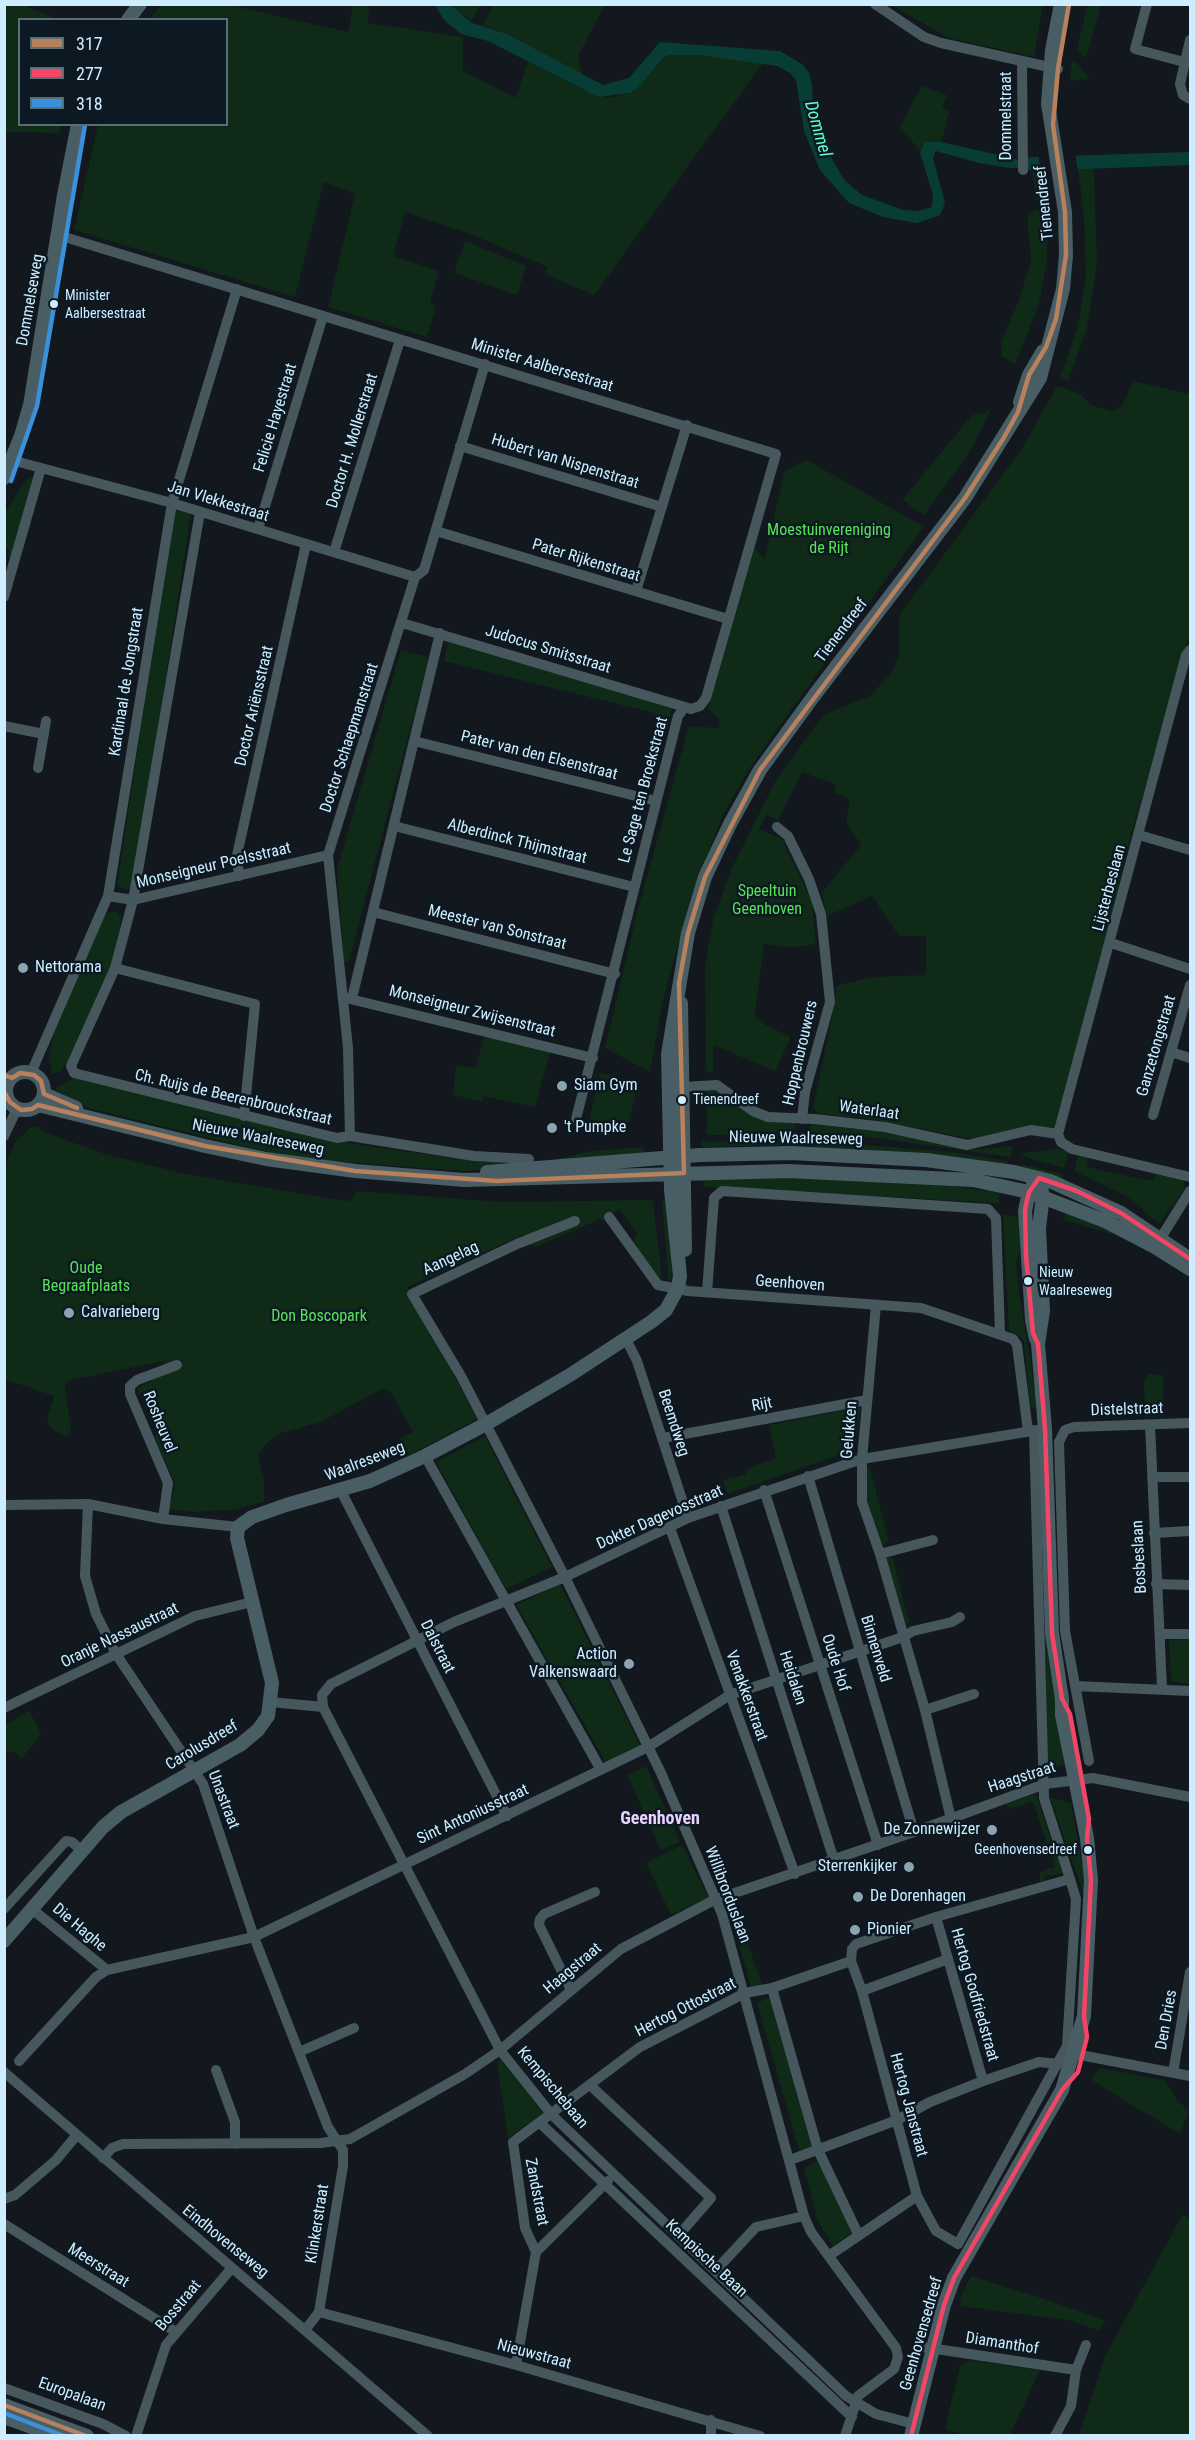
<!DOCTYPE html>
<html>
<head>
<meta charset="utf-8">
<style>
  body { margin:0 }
  #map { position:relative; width:1195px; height:2440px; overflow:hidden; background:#12181d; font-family:"Roboto Condensed",sans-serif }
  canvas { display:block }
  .frame { position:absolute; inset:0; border:6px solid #ceeeff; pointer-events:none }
  .legend { position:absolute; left:18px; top:18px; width:210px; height:108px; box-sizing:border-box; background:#0d1922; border:2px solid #5a6e7a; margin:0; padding:8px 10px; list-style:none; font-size:18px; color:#ceeeff }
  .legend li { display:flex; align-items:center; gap:12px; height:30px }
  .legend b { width:30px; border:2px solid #5a6e7a }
</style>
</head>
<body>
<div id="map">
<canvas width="1195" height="2440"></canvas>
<div class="frame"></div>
<ul class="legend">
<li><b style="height:8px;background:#b6815c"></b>317</li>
<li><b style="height:8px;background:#f34667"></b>277</li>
<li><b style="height:8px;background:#3a90db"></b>318</li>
</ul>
</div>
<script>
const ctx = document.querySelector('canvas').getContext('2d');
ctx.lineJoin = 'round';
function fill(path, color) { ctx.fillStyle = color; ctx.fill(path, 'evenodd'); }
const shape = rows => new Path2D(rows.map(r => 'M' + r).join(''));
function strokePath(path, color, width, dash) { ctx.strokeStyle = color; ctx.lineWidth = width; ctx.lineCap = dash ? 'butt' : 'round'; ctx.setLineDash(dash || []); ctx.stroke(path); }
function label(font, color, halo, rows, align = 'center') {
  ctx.font = font + ' "Roboto Condensed",sans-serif'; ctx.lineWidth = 5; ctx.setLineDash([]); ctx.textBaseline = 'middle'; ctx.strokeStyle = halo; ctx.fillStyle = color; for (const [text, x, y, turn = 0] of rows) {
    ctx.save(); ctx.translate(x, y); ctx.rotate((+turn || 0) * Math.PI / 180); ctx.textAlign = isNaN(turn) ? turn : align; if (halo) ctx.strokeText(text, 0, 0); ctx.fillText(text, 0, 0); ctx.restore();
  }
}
fill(shape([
  [5,4,23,5,56,19,20,20,20,124,61,125,59,133,5,132],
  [161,5,229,5,348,32,353,5,369,5,368,23,463,37,463,71,516,98,528,61,585,91,607,98,630,93,638,88,664,57,670,55,699,55,763,63,594,295,545,274,548,267,468,233,405,212,393,256,439,271,430,303,436,306,427,337,328,307,355,194,324,182,295,297,74,230,98,125,226,124,226,20,149,19],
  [451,5,480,5,471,22],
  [493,5,605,5,578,56,582,75,507,34,483,25],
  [891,5,1043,5,1034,57,949,38],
  [1087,5,1101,5,1086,58,1077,50],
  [1072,60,1076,62,1090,79,1070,81],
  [922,86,947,95,942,107,950,111,941,142,928,142,921,151,899,128],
  [1078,168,1094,169,1097,265,1087,328,1068,381,1060,378,1078,325,1086,275,1084,219],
  [1040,170,1041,176,1046,176,1048,190,1047,260,1039,304,1015,364,1002,356,1001,341,1018,303,1031,260,1027,214,1039,209,1032,171],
  [465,241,526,266,517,295,454,273],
  [1133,381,1188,394,1190,391,1190,633,1131,835,1058,1130,972,1139,866,1118,821,1114,813,1108,835,1002,836,986,873,977,926,975,926,936,899,936,872,896,827,916,822,892,861,845,846,821,850,799,834,793,835,784,802,772,778,820,766,815,759,829,782,839,812,901,816,944,793,948,764,944,755,1016,765,1025,791,1037,775,1071,713,1045,713,1073,706,1071,705,965,714,917,731,870,776,780,823,715,870,696,891,673,899,656,899,617,903,610,1021,450,1057,386,1080,394,1091,405,1112,411,1122,406],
  [992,408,969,453,924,515,902,500,972,415,985,413],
  [807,460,924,527,775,732,748,771,723,815,691,897,663,1000,650,1072,605,1048,639,905,689,726,718,728,720,720,708,709,754,548,765,558,784,471],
  [27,478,34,478,12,555,8,557,9,550,5,548,4,514],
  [174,510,191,513,134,887,126,890,117,885],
  [448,642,672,708,670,717,444,661],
  [401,650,429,657,349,961,344,962,337,869],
  [117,911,121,917,120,931,113,962,68,1065,65,1064,62,1071,51,1074,51,1064,48,1063,55,1028,106,913],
  [484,1036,550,1052,535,1107,483,1096,482,1102,453,1095,456,1066,476,1068],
  [600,1073,638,1082,629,1122,589,1122],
  [75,1078,347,1143,473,1161,537,1164,591,1151,643,1147,646,1156,465,1171,330,1161,272,1153,91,1109,57,1091,56,1087],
  [706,1087,717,1087,737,1103,796,1122,795,1128,792,1135,710,1135,707,1133],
  [811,1122,843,1124,962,1147,980,1149,1012,1146,1011,1157,862,1136,809,1135],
  [40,1126,41,1131,105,1154,186,1174,326,1198,350,1201,357,1191,502,1202,653,1200,662,1280,631,1243,638,1235,619,1209,602,1221,600,1219,536,1247,527,1244,522,1235,407,1287,477,1419,409,1455,400,1438,413,1432,390,1391,382,1389,321,1422,281,1433,266,1444,258,1457,264,1479,264,1502,232,1510,192,1512,169,1509,175,1484,154,1436,162,1433,144,1392,138,1394,138,1388,170,1371,163,1361,67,1381,65,1385,71,1430,67,1437,50,1427,47,1419,54,1396,7,1380,5,1386,5,1166,15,1142,30,1128],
  [702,1141,843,1143,950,1152,1008,1161,1007,1165,791,1145,702,1147],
  [1059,1149,1068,1152,1064,1168,1025,1157,1021,1153],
  [1078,1155,1088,1158,1087,1167,1151,1181,1158,1174,1181,1179,1184,1181,1185,1189,1159,1224,1128,1197,1074,1171],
  [1021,1164,1063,1174,1063,1181,1020,1168],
  [749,1177,872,1178,966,1188,999,1192,999,1203,704,1187,703,1179],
  [662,1200,669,1200,672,1269,669,1287],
  [1066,1210,1123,1237,1063,1220],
  [1003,1214,1019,1218,1020,1249,1016,1262,1018,1285,1038,1411,1030,1406,1024,1342,1021,1337,1009,1331],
  [1148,1374,1163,1375,1164,1416,1145,1417,1144,1381],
  [861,1407,854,1450,727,1494,723,1480,746,1474,745,1469,776,1458,769,1425],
  [485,1436,552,1567,506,1589,436,1462],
  [870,1468,889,1542,882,1544,864,1493,865,1469],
  [892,1556,909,1622,906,1624,888,1568,886,1558],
  [560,1584,641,1747,607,1764,516,1605],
  [1043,1633,1046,1633,1066,1763,1050,1770,1047,1766],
  [1190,1639,1190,1684,1171,1681,1169,1640],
  [29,1710,41,1734,22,1758,14,1752,5,1752,5,1725],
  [646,1766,680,1842,661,1850,627,1775],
  [1036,1794,1063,1874,1044,1876,1045,1883,1040,1884,1040,1872,1055,1867,1033,1802,1008,1809,1006,1804],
  [1050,1797,1071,1803,1085,1879,1084,1895],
  [682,1845,708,1897,671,1915,646,1863],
  [736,1908,762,1985,752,1990,729,1909],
  [770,1997,812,2148,800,2153,757,2003],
  [501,2060,544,2112,508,2138,497,2062],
  [1100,2068,1165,2080,1176,2099,1189,2111,1180,2134,1091,2080],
  [819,2160,851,2226,851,2233,833,2246,818,2221,804,2168],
  [1183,2214,1190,2220,1190,2435,1079,2435,1105,2356],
  [971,2276,1038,2297,1105,2320,1100,2331,1069,2320,959,2306,962,2293],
  [969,2360,1040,2370,1010,2435,964,2435,947,2430,947,2419,960,2366]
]), '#0f2a16');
fill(shape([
  [435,5,451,5,470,22,507,34,603,85,629,78,660,42,780,51,802,64,809,73,812,84,813,104,825,147,845,181,862,195,903,210,918,211,932,207,933,195,920,153,924,143,928,142,941,142,1020,160,1032,157,1190,152,1190,165,1032,171,1026,168,1010,168,979,163,936,151,933,158,945,203,940,215,917,223,883,217,849,203,820,170,804,131,796,80,790,73,777,66,699,55,670,55,664,57,638,88,630,93,598,97,488,41,461,34,444,20]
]), '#083d36');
fill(shape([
  [1075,153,1078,171,1041,173,1038,155]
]), '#12181d');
strokePath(shape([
  [875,4,924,37,941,43,1058,69],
  [1147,4,1135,49,1184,62],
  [1190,40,1180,84,1183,95,1190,99],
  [1022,63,1023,170],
  [58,235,776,454,706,698,700,706,691,709,685,707,678,716,576,1119],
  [460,446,662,507],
  [4,458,172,503,415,577],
  [200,512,133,900,115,968,71,1066,74,1073,337,1138,350,1136,474,1156,529,1159],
  [258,529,323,316],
  [436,531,728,619],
  [334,552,400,340],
  [636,591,687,425],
  [4,597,41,468],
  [402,623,685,707],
  [4,726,44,734],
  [414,741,656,801],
  [38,768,46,721],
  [394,826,634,887],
  [777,827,788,836,809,879,821,914,830,1002,805,1092,802,1119],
  [1139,835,1190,850],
  [239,876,237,855,306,544],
  [108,896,133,900,328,855],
  [373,912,615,974],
  [1111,943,1190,969],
  [115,968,255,1004,244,1116],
  [346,998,593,1058],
  [352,998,440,633],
  [1171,1052,1190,1058],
  [31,1073,108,896,172,503,237,289],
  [683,1087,717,1085,753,1111,768,1117,815,1119,885,1127,967,1145,1031,1130,1058,1134],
  [1153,1115,1190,985],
  [1058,1134,1186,655,1190,650],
  [1058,1134,1061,1142,1072,1149,1190,1177],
  [4,1136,17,1109],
  [350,1136,348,1048,328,855,415,577,424,570,485,364],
  [609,1217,658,1285,688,1291,921,1308,1013,1339,1017,1345,1028,1431],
  [575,1221,517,1244,412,1294,461,1376,565,1577,661,1773,722,1914,804,2216,811,2232,896,2348,898,2357,894,2369,858,2396,845,2436],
  [1157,1244,1190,1191],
  [707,1292,714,1198,722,1191,988,1209,996,1218,1000,1333],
  [876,1305,862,1459,862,1502,880,1554,925,1710,951,1819],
  [626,1339,637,1361,688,1518],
  [1150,1425,1162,1688],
  [1034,1430,1044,1798,1070,1879,1076,1899,1067,2046,958,2244,936,2231,917,2196,862,1991,851,1961,852,1949,856,1944,936,1917,1070,1879],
  [663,1438,867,1400],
  [425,1456,601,1770],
  [808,1476,914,1832],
  [1152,1477,1190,1477],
  [764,1490,878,1845],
  [341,1491,507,1816],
  [88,1504,85,1576,96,1614,116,1654,203,1784,254,1937,328,2127,343,2150,343,2166,319,2312],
  [4,1505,88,1504,163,1519,238,1527],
  [721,1506,834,1860],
  [163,1519,168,1483,130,1394,130,1386,137,1380,177,1365],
  [670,1528,795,1874],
  [1154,1533,1190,1531],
  [880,1554,933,1540],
  [1156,1584,1190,1585],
  [1160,1634,1190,1634],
  [1075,1686,1190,1691],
  [271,1702,323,1707,500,2050,552,2115,846,2396,876,2414,914,2424],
  [323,1707,322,1695,331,1684,454,1622,565,1577,688,1518,862,1459,1038,1430],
  [4,1708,195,1616,252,1602],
  [925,1710,974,1694],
  [1089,1761,1065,1631,1059,1442,1065,1430,1074,1427,1190,1423],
  [4,1909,66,1841,72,1842,82,1851],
  [32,1909,107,1970],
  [936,1917,983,2081],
  [772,1988,818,2150,858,2234],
  [571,1990,539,1925,540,1919,544,1914,595,1892],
  [862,1991,948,1959],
  [299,2052,354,2028],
  [1075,2054,1190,2076],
  [19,2061,96,1977,107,1970,254,1937,648,1747,730,1695,903,1637,913,1631,952,1622,960,1617],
  [216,2070,235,2122,235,2144],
  [4,2072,428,2436],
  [1173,2073,1190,1972],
  [591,2086,711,2198,678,2236],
  [540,2123,852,2417],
  [103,2158,112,2148,123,2144,321,2143,350,2139,465,2074,500,2050,621,1949,714,1900,914,1832,1045,1784,1093,1778,1190,1797],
  [790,2160,897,2120,930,2102,983,2081,1039,2062,1058,2064],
  [4,2199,15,2195,56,2160,76,2136],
  [4,2224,176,2332],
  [536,2252,608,2181],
  [830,2255,917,2196],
  [715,2271,756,2227,804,2216],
  [306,2329,319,2312,516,2365,760,2436],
  [923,2347,1076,2370,1071,2406,1055,2436],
  [516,2365,536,2252,525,2228,513,2142,640,2047,745,1993,772,1988,851,1961],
  [1076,2370,1086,2345],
  [4,2388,103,2424,126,2436],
  [136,2436,166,2345,231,2269],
  [711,2436,711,2420]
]), '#46585e', 10);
strokePath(shape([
  [128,20,140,4],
  [1020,402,1029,375,1043,351],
  [4,478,21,436,30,405,64,195,78,124],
  [681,1003,685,1250],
  '6 1091a19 19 0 1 1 38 0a19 19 0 1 1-38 0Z',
  [44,1094,76,1108],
  [38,1105,205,1146,266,1159,355,1171,464,1180,788,1171,973,1180,1029,1192,1105,1221,1155,1247,1190,1269],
  [487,1172,700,1155,791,1153,926,1160,1014,1172,1050,1181,1121,1213,1190,1259],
  [1034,1184,1029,1192,1025,1211,1032,1320,1036,1339],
  [4,1941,103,1827,121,1812,240,1745,258,1730,268,1716,272,1683,237,1538,238,1527,252,1517,286,1505,370,1481,425,1456,486,1424,570,1375,651,1322,666,1310,678,1288,680,1276,671,1190,668,1054,688,933,705,877,730,824,760,770,813,697,965,498,1040,378,1063,289,1066,255,1065,212,1048,104,1052,50,1061,4],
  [4,2405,87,2436],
  [4,2417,56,2436],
  [911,2436,944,2305,954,2278,1062,2090,1084,2016,1091,1880,1087,1838,1062,1715,1062,1699,1052,1633,1045,1429,1038,1344,1043,1311,1039,1228,1043,1196,1039,1178]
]), '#495d64', 14);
strokePath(shape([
  [4,1075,12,1078,20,1073,34,1075,41,1081,44,1094,77,1108],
  [4,1092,10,1102,21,1110,32,1109,38,1105,205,1146,355,1171,497,1181,684,1173,679,983,688,933,705,877,760,770,965,498,1003,439,1018,412,1029,375,1046,347,1056,319,1066,255,1065,212,1053,125,1058,69,1069,4],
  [4,2405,86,2436]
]), '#b6815c', 4.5);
strokePath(shape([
  [911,2436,944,2305,954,2278,1062,2090,1078,2072,1087,2037,1084,2016,1091,1880,1087,1838,1089,1819,1070,1714,1062,1699,1052,1633,1045,1429,1038,1344,1033,1333,1026,1256,1025,1209,1029,1192,1039,1178,1077,1191,1121,1213,1190,1259]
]), '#f34667', 4.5);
strokePath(shape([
  [11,481,37,406,85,125],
  [4,2413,64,2436]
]), '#3a90db', 4.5);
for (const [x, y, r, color] of [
  [54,304,5,"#ceeeff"],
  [23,968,6,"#8ca3b0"],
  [562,1086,6,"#8ca3b0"],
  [682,1100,5,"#ceeeff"],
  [552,1128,6,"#8ca3b0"],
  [1028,1281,5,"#ceeeff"],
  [69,1313,6,"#8ca3b0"],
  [629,1664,6,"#8ca3b0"],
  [992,1830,6,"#8ca3b0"],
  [1088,1850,5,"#ceeeff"],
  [909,1867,6,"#8ca3b0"],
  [858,1897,6,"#8ca3b0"],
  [855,1930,6,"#8ca3b0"]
]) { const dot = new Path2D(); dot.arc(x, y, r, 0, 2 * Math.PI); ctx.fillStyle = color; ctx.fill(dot); strokePath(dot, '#0d1922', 2); }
label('14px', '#ceeeff', '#0d1922', [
  ["Minister",65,296],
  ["Aalbersestraat",65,314],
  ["Tienendreef",693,1100],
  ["Nieuw",1039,1273],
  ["Waalreseweg",1039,1291],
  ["Geenhovensedreef",1077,1850,"right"]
], 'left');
label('16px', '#ceeeff', '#0d1922', [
  ["Dommelstraat",1007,116,-90],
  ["Tienendreef",1045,203,-96],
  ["Dommelseweg",31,300,-80],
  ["Minister Aalbersestraat",542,366,17],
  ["Felicie Hayestraat",276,418,-73],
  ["Doctor H. Mollerstraat",353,441,-73],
  ["Hubert van Nispenstraat",565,462,17],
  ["Jan Vlekkestraat",218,502,17],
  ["Pater Rijkenstraat",586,561,17],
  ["Tienendreef",842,631,-53],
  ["Judocus Smitsstraat",548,650,17],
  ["Kardinaal de Jongstraat",127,682,-81],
  ["Doctor Ariënsstraat",255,706,-77],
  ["Doctor Schaepmanstraat",350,738,-72],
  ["Pater van den Elsenstraat",539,756,14],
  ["Le Sage ten Broekstraat",644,790,-75],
  ["Alberdinck Thijmstraat",517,842,14],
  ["Monseigneur Poelsstraat",214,866,-13],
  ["Lijsterbeslaan",1110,888,-75],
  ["Meester van Sonstraat",497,928,14],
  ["Monseigneur Zwijsenstraat",472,1012,14],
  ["Ganzetongstraat",1157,1046,-74],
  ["Hoppenbrouwers",801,1053,-77],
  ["Ch. Ruijs de Beerenbrouckstraat",233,1098,13],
  ["Waterlaat",869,1111,8],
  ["Nieuwe Waalreseweg",258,1138,11],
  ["Nieuwe Waalreseweg",796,1139,1],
  ["Aangelag",451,1259,-25],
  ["Geenhoven",790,1284,4],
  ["Rijt",762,1405,-11],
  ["Distelstraat",1127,1410,-2],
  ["Rosheuvel",159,1422,68],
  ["Beemdweg",673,1423,72],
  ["Gelukken",850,1430,-85],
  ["Waalreseweg",365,1462,-21],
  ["Dokter Dagevosstraat",660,1518,-24],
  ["Bosbeslaan",1140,1557,-93],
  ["Oranje Nassaustraat",120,1636,-26],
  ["Dalstraat",437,1647,63],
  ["Binnenveld",875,1649,73],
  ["Oude Hof",835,1663,72],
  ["Heidalen",792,1678,72],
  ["Venakkerstraat",746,1696,70],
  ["Carolusdreef",202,1746,-31],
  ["Haagstraat",1022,1778,-18],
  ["Unastraat",223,1800,69],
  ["Sint Antoniusstraat",473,1815,-25],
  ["Willibrorduslaan",727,1895,69],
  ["Die Haghe",79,1928,40],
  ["Haagstraat",573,1969,-40],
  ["Hertog Godfriedstraat",974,1995,74],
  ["Hertog Ottostraat",686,2008,-27],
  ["Den Dries",1167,2020,-80],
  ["Kempischebaan",552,2088,50],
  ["Hertog Janstraat",908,2105,75],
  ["Zandstraat",536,2192,79],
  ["Klinkerstraat",318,2224,-81],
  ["Eindhovenseweg",225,2242,39],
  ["Kempische Baan",706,2259,43],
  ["Meerstraat",98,2266,32],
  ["Bosstraat",179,2306,-50],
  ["Geenhovensedreef",922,2334,-74],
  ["Diamanthof",1002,2344,9],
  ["Nieuwstraat",534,2355,15],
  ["Europalaan",72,2395,20]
]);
label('16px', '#57e455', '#0d1922', [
  ["Moestuinvereniging",829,531],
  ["de Rijt",829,549],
  ["Speeltuin",767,892],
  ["Geenhoven",767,910],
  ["Oude",86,1269],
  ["Begraafplaats",86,1287],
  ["Don Boscopark",319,1317]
]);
label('16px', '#ceeeff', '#0d1922', [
  ["Nettorama",35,968],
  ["Siam Gym",574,1086],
  ["'t Pumpke",564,1128],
  ["Calvarieberg",81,1313],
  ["Action",617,1655,"right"],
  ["Valkenswaard",617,1673,"right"],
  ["De Zonnewijzer",980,1830,"right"],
  ["Sterrenkijker",897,1867,"right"],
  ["De Dorenhagen",870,1897],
  ["Pionier",867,1930]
], 'left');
label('italic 18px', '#5cffce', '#0d1922', [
  ["Dommel",817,129,74]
]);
label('bold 18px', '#ecd0ff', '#0d1922', [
  ["Geenhoven",660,1819]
]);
</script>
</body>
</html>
